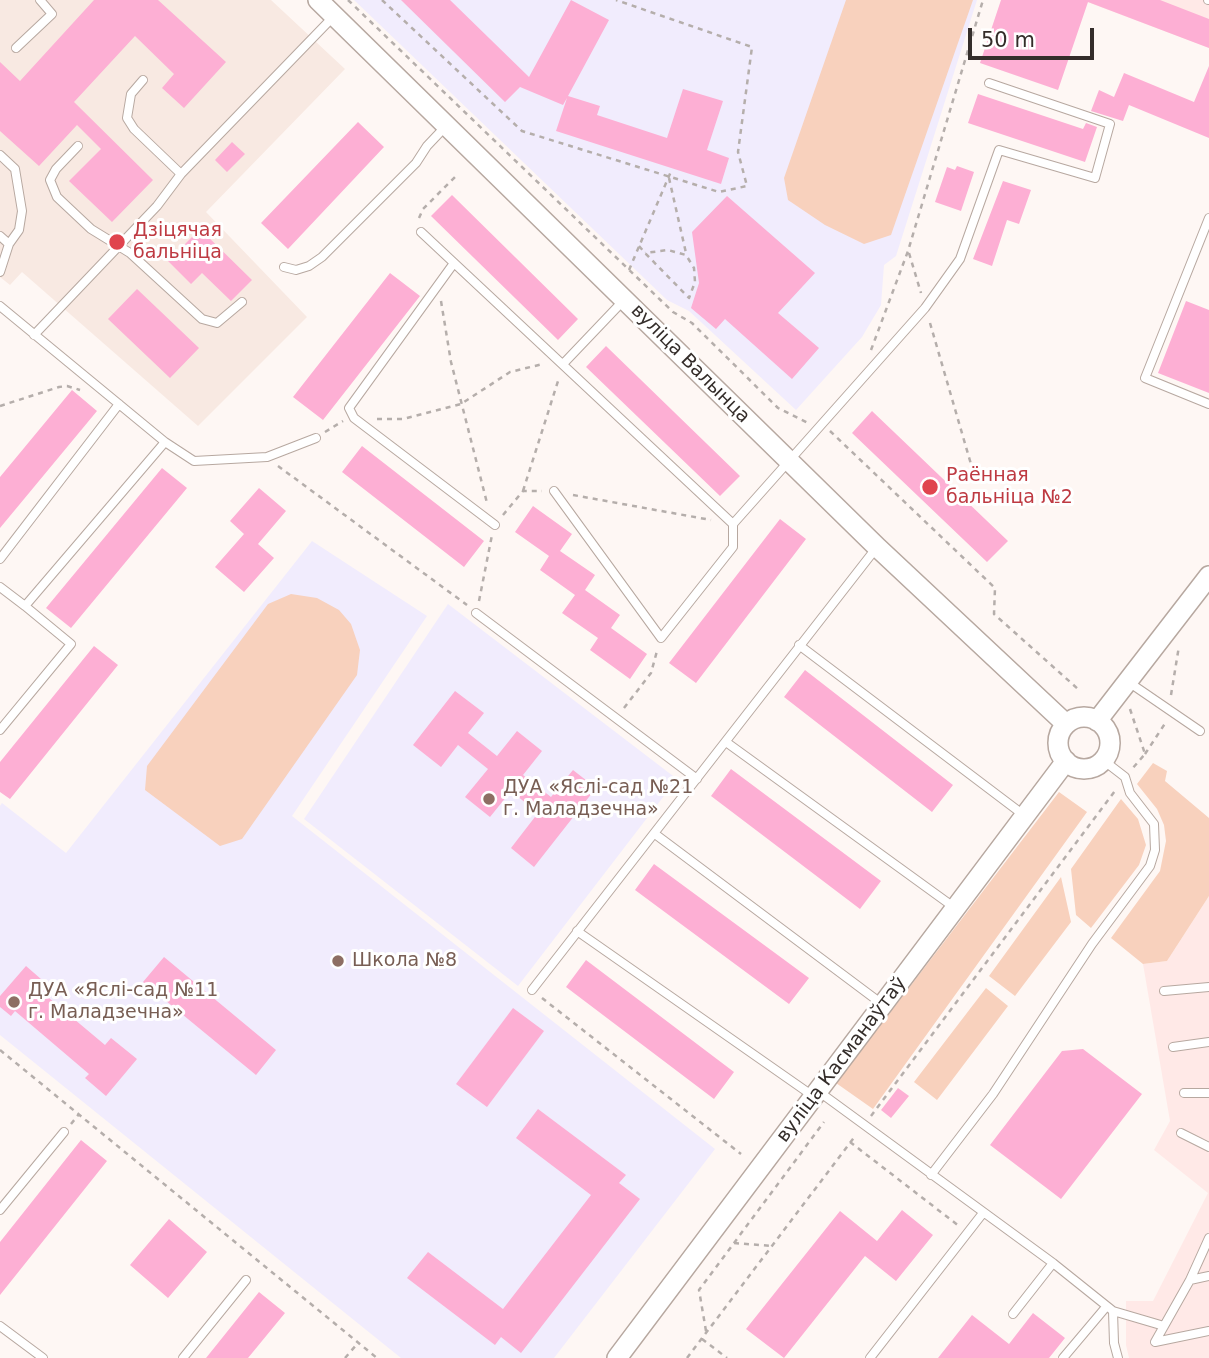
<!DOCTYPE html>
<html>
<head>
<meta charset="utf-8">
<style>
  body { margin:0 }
  #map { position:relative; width:1209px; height:1358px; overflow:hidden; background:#fef7f4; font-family:"DejaVu Sans",sans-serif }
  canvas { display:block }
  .scale { position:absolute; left:968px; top:28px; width:126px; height:32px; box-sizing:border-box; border:4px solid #342d2a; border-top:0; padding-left:9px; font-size:21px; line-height:24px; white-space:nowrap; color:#342d2a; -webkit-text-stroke:5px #fff; paint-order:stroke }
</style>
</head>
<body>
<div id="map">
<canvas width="1209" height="1358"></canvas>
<div class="scale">50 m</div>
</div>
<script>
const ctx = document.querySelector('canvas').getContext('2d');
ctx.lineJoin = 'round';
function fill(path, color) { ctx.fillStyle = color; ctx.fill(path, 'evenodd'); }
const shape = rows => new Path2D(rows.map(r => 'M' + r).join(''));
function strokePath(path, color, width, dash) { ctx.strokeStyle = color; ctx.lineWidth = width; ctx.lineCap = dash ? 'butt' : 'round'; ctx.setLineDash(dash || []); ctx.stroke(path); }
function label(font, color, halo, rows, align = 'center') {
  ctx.font = font + ' "DejaVu Sans",sans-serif'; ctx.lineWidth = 6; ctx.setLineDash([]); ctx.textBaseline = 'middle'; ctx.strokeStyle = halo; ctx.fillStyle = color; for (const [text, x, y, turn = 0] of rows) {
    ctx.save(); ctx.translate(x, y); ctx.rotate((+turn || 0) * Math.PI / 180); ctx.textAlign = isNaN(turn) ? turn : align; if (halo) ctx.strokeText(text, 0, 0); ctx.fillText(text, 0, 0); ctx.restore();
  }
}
fill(shape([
  [0,0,271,0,345,69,206,212,307,317,198,426,22,272,10,285,0,277]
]), '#f8e9e2');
fill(shape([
  [1082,0,1209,0,1209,48],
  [1209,896,1209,1358,1129,1358,1126,1345,1126,1301,1153,1301,1208,1193,1154,1150,1170,1121,1143,964,1167,961]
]), '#ffe9e7');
fill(shape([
  [354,0,977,0,896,256,884,265,881,305,862,337,796,410,689,311,667,300],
  [312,541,427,616,292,816,715,1149,554,1358,401,1358,0,1035,0,806,2,803,66,853],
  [448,604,677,779,518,986,304,819]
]), '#f1ecfd');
fill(shape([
  [846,0,973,0,891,235,864,244,825,225,788,200,784,178],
  [291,594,317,598,339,610,351,624,360,650,357,675,242,839,220,846,145,790,147,766,268,604],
  [1153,763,1167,771,1165,781,1209,818,1209,896,1167,961,1143,964,1111,938,1160,871,1166,841,1164,825,1157,809,1137,784],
  [1059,792,1087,812,873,1109,836,1083],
  [1121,799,1138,819,1146,845,1139,865,1091,928,1076,915,1071,869],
  [1061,877,1071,922,1015,996,989,976],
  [986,988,1008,1006,937,1100,914,1082]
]), '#f8d1bd');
fill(shape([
  [94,0,158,0,226,62,184,108,162,88,174,74,135,36,74,102,153,180,112,222,69,181,101,149,77,125,39,166,0,131,0,62,20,81],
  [401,0,450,0,529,77,571,0,609,20,568,96,600,106,597,115,667,138,683,89,723,101,707,150,729,158,721,184,556,131,567,98,563,105,520,87,505,102],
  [1001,0,1160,0,1209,19,1209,48,1088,2,1058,90,980,63],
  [1209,66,1209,138,1129,105,1123,121,1091,111,1099,90,1114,97,1124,73,1194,102],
  [978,94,1083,129,1086,123,1097,127,1085,162,968,123],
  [358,122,384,147,288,249,261,223],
  [232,142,245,154,227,172,215,160],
  [957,166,974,172,961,211,935,202,947,167,955,170],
  [1003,181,1031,190,1019,224,1007,220,992,266,973,259],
  [452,195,578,319,558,340,431,216],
  [727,196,815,273,778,313,819,348,792,379,725,319,716,329,691,308,699,283,692,232],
  [200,229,252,280,231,301,202,273,191,284,168,261],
  [390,273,420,296,323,420,293,397],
  [137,289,199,348,170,378,108,319],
  [1186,301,1209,310,1209,393,1158,373],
  [606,346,740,476,720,496,586,367],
  [72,390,97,411,0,528,0,477],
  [872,411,1008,541,987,562,852,433],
  [362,446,484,541,464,567,342,472],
  [162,468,187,488,71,628,46,608],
  [259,488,286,511,258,544,274,558,244,592,215,567,244,534,230,521],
  [533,506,572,534,560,551,595,575,585,590,620,615,611,628,647,654,630,679,590,650,598,638,562,613,575,595,540,570,549,556,515,532],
  [780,519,806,539,696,683,669,663],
  [94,646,118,665,10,799,0,792,0,762],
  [805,670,953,785,932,812,784,697],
  [455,691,484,713,468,733,497,756,517,731,542,751,523,775,551,797,573,770,596,788,534,867,511,848,538,813,511,791,490,817,465,797,488,769,458,745,441,767,413,745],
  [731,769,881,881,860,909,711,796],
  [654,864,809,978,789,1004,635,890],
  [164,957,276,1050,256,1075,143,982],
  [586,960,734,1072,714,1099,566,987],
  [26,966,49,986,43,993,105,1045,111,1038,137,1059,106,1096,85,1078,89,1074,15,1011,11,1016,0,1007,0,996],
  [513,1008,544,1031,487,1107,456,1084],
  [1083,1049,1142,1094,1061,1199,990,1145,1062,1051],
  [898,1088,909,1096,891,1118,881,1110],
  [538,1109,626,1175,619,1183,640,1199,521,1353,501,1337,495,1345,407,1278,428,1252,503,1309,591,1195,516,1138],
  [81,1140,107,1161,0,1295,0,1242],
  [902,1210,933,1235,896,1281,865,1256,784,1358,746,1329,840,1211,877,1241],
  [169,1219,207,1252,168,1298,130,1265],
  [259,1292,285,1313,248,1358,206,1358],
  [1033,1313,1065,1338,1049,1358,938,1358,972,1315,1009,1344]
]), '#fdafd4');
const service = shape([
  [1208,0,1209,0],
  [16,48,52,14,40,0],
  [143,80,131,94,127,118,134,129,181,174],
  [78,146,56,169,50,180,57,197,91,229,130,253,202,319,217,323,242,302],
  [0,155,15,169,22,211,19,230,9,244],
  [1209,218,1145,378,1209,404],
  [421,232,733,524,733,547,661,638,554,491],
  [0,236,9,244,0,272],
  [454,263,349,408,354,418,495,525],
  [284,267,296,270,309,266,322,257,416,163,427,146,445,127],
  [0,306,165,442,194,461,267,457,316,438],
  [34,335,157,206,181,174,334,16],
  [563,364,624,300],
  [733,524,925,308,960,259,999,150,1095,178,1110,124,989,83],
  [0,559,119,404],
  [0,587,25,606,165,442],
  [476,613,697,779],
  [799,645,1025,816],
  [1127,681,1200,731],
  [0,730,71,644,25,606],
  [726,742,955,908],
  [655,834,882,1004],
  [577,931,813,1096],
  [532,990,877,547],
  [1164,991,1209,987],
  [1173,1047,1209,1042],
  [818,1091,1053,1263,1113,1311,1114,1343,1118,1358],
  [1184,1093,1209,1093],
  [1181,1133,1209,1147],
  [931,1175,993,1094,1092,944,1150,866,1155,850,1154,824,1130,793,1125,777,1103,760],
  [0,1210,64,1132],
  [1209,1276,1190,1280,1155,1342,1209,1331],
  [1190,1280,1209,1238],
  [1113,1311,1164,1326],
  [1013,1314,1053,1263],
  [0,1326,43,1358],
  [183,1358,246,1280],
  [870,1358,983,1213],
  [1063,1358,1106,1307]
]);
const tertiary = shape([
  [318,0,877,547,1066,724],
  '1058 743a26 26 0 1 1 52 0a26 26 0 1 1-52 0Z',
  [1097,721,1209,576],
  [617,1358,1066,761]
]);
strokePath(service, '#b7a8a0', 10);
strokePath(tertiary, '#b7a8a0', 22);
strokePath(shape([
  [348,0,673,312,692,323,778,408,808,423],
  [382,0,522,131,719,192,747,186,738,152,752,47,616,0],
  [669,178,686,253],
  [419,218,423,209,457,175],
  [639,246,645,253,689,298,695,282,694,268,686,255,668,250,645,253],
  [909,253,921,293],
  [629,270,672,169],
  [441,301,451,362,487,503],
  [930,323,975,478],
  [871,350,908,251,983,0],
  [0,406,59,387,67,386,80,390],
  [377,419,403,419,461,404,510,372,543,364],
  [830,431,995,588,994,614,1078,689],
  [325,432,343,421],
  [278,466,467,605],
  [523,491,559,378],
  [573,495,711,520],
  [503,515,523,491,542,491],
  [479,601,492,535],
  [1171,695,1179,646],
  [624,708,651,673,657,651],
  [1130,709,1145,754,1132,769],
  [1145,754,1166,722],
  [542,998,741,1154],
  [0,1050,377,1358],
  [871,1116,1115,791],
  [71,1124,79,1114],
  [850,1142,959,1226],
  [734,1243,772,1246],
  [706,1331,699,1290,824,1122],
  [702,1339,727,1358],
  [345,1358,358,1343],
  [687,1358,856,1135]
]), '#b5aeab', 2.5, [5, 5]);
strokePath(service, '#fff', 8);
strokePath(tertiary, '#fff', 19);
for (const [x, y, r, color] of [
  [117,242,9,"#e0444e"],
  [930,487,9,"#e0444e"],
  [489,799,7,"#8d6e63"],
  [338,961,7,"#8d6e63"],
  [14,1002,7,"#8d6e63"]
]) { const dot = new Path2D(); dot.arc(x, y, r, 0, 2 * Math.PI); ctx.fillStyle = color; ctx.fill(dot); strokePath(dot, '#fff', 2.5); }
label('19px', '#be3a42', '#fff', [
  ["Дзіцячая",133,231],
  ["бальніца",133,253],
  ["Раённая",946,476],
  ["бальніца №2",946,498]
], 'left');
label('19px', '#342d2a', '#fff', [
  ["вуліца Валынца",690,364,45],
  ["вуліца Касманаўтаў",842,1060,-53]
]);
label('19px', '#785e54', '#fff', [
  ["ДУА «Яслі-сад №21",503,788],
  ["г. Маладзечна»",503,810],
  ["Школа №8",352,961],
  ["ДУА «Яслі-сад №11",28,991],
  ["г. Маладзечна»",28,1013]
], 'left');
</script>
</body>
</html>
